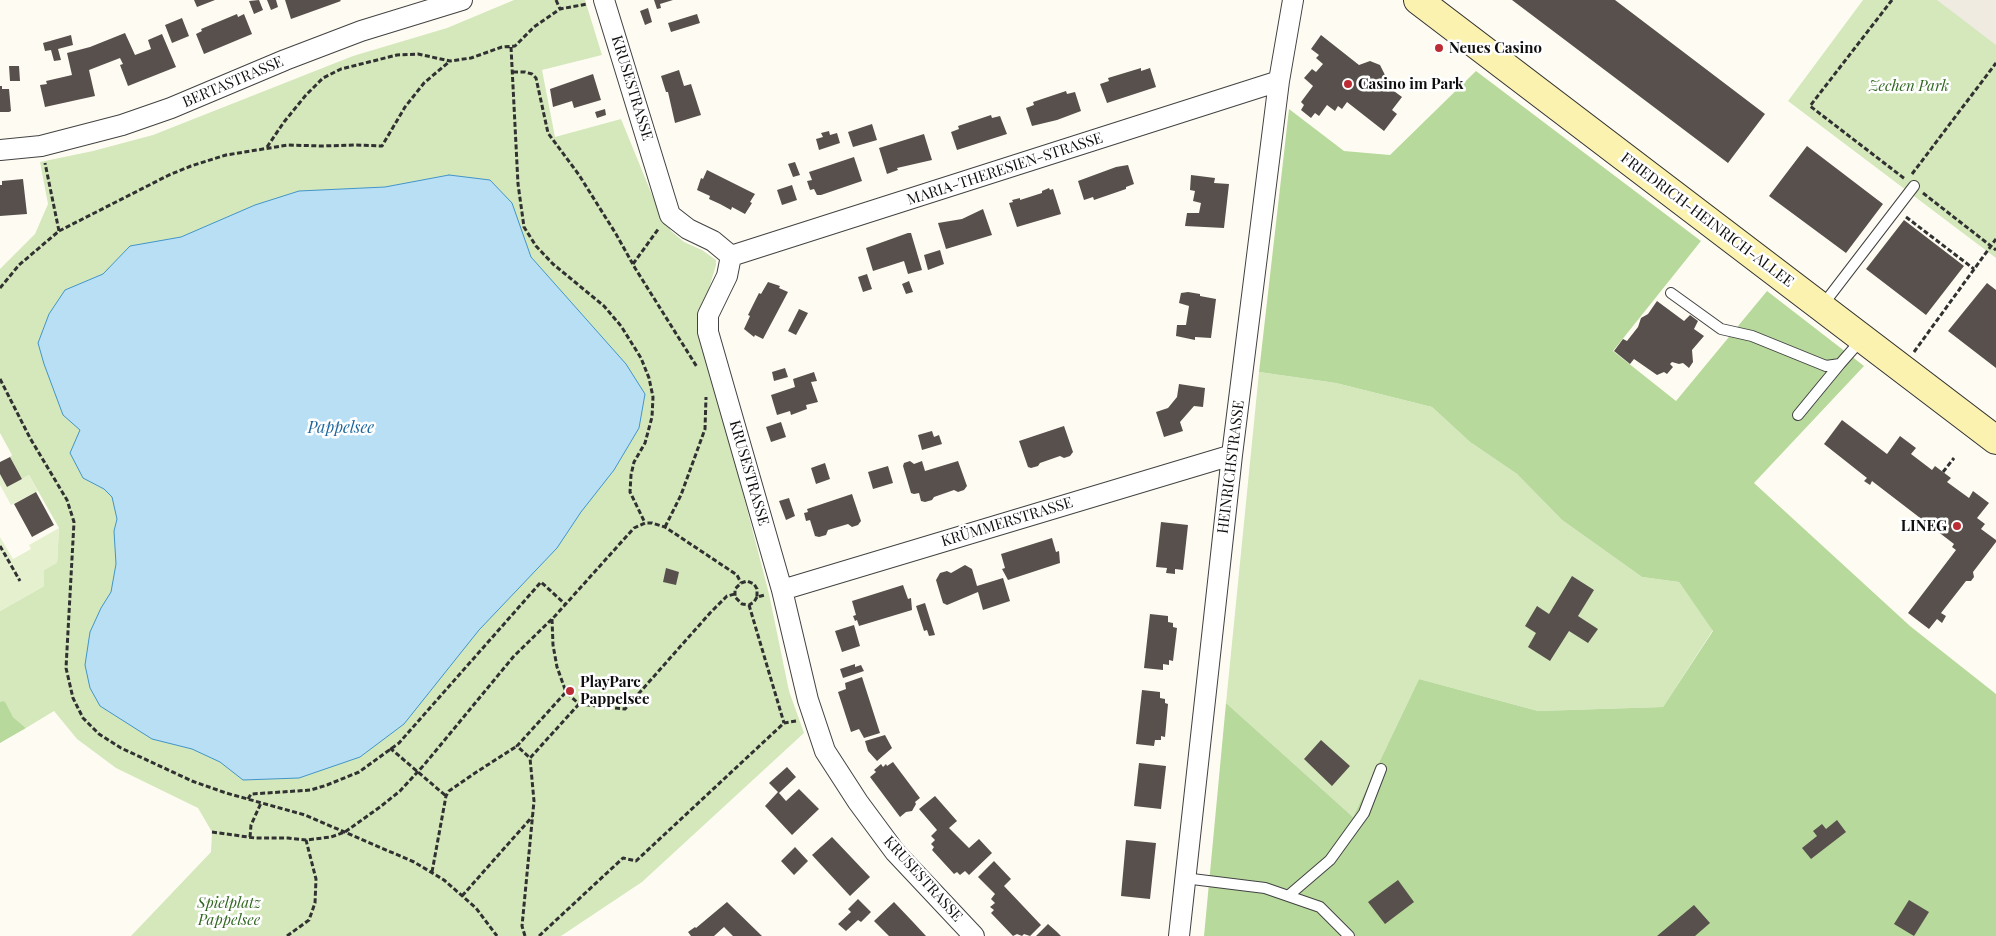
<!DOCTYPE html>
<html>
<head>
<meta charset="utf-8">
<style>
  body { margin:0 }
  canvas { display:block; background:#fefcf2 }
</style>
</head>
<body>
<canvas width="1996" height="936"></canvas>
<script>
const ctx = document.querySelector('canvas').getContext('2d');
ctx.lineJoin = 'round';
function fill(path, color) { ctx.fillStyle = color; ctx.fill(path, 'evenodd'); }
const shape = rows => new Path2D(rows.map(r => 'M' + r).join(''));
function strokePath(path, color, width, dash) { ctx.strokeStyle = color; ctx.lineWidth = width; ctx.lineCap = dash ? 'butt' : 'round'; ctx.setLineDash(dash || []); ctx.stroke(path); }
function label(font, color, halo, rows, align = 'center') {
  ctx.font = font + ' "Playfair Display",serif'; ctx.lineWidth = 5; ctx.setLineDash([]); ctx.textBaseline = 'middle'; ctx.strokeStyle = halo; ctx.fillStyle = color; for (const [text, x, y, turn = 0] of rows) {
    ctx.save(); ctx.translate(x, y); ctx.rotate((+turn || 0) * Math.PI / 180); ctx.textAlign = isNaN(turn) ? turn : align; if (halo) ctx.strokeText(text, 0, 0); ctx.fillText(text, 0, 0); ctx.restore();
  }
}
fill(shape([
  [514,0,585,0,602,55,542,70,555,137,621,119,659,212,671,231,684,242,702,250,716,260,716,265,707,295,701,331,769,594,789,691,804,733,642,882,561,936,131,936,211,852,212,832,198,808,116,768,77,739,54,711,26,728,13,717,2,701,0,702,0,611,44,586,44,570,57,562,59,528,29,475,22,479,10,457,12,455,0,433,0,269,35,234,48,204,40,162,93,151,153,135,353,56,447,28],
  [1863,0,1996,0,1996,258,1788,101],
  [1259,372,1336,383,1432,407,1470,442,1517,474,1562,520,1642,577,1679,582,1713,630,1663,707,1538,711,1419,679,1353,817,1226,703]
]), '#d4e8bc');
fill(shape([
  [1476,71,1701,241,1613,351,1676,401,1767,291,1864,366,1754,483,1910,626,1996,694,1996,936,1204,936,1226,703,1353,817,1419,679,1538,711,1663,707,1713,631,1679,582,1642,577,1562,520,1517,474,1470,442,1432,407,1336,383,1259,372,1289,109,1344,151,1390,155],
  [2,701,5,702,13,717,26,728,0,743,0,702]
]), '#b8d99c');
fill(shape([
  [0,474,7,487,29,475,38,491,11,505,0,485],
  [59,528,57,563,44,570,44,586,0,611,0,537,13,559,31,549,29,545]
]), '#e5f0ce');
fill(shape([
  [1937,0,1996,0,1996,45]
]), '#efebe1');
const water = shape([
  [449,175,490,180,512,203,531,257,626,364,645,394,639,428,614,470,581,512,557,548,479,630,404,724,360,757,299,778,243,780,220,762,192,749,152,739,100,706,90,688,85,665,90,632,101,608,111,592,116,564,114,531,117,519,112,497,104,489,83,478,70,453,80,430,63,415,44,364,38,343,49,314,65,290,103,274,130,246,181,237,255,205,299,191,385,187,449,175]
]);
fill(water, '#b9dff4');
strokePath(water, '#4295c9', 1);
fill(shape([
  [194,0,215,0,197,7],
  [259,0,263,10,254,14,249,1],
  [267,0,276,0,278,7,271,10],
  [285,0,340,0,341,1,291,19],
  [654,0,673,0,660,4,661,8,657,9],
  [1512,0,1615,0,1765,114,1728,163],
  [648,8,652,22,645,25,640,11],
  [237,14,238,17,244,14,252,34,204,54,196,34,202,31,201,29],
  [697,14,700,23,671,32,668,23],
  [182,18,189,36,172,43,165,25],
  [125,33,135,55,151,49,148,40,162,34,176,67,128,86,120,65,123,64,120,58,89,70,95,96,45,107,40,85,47,84,46,81,72,75,67,53,90,47],
  [71,35,73,45,58,49,61,60,54,61,51,50,45,51,43,43],
  [1321,35,1359,65,1370,61,1380,65,1385,75,1383,83,1402,97,1392,110,1397,114,1384,131,1347,102,1342,109,1338,106,1335,111,1327,105,1319,116,1315,113,1311,118,1301,110,1304,105,1301,102,1313,86,1304,78,1312,69,1316,72,1323,64,1316,58,1319,55,1311,49],
  [9,66,19,66,20,81,10,81],
  [1141,68,1141,71,1150,68,1156,87,1107,103,1100,84,1109,81,1108,78],
  [679,70,684,86,691,84,701,115,675,123,668,92,666,92,661,76],
  [593,74,601,100,574,108,572,101,553,107,550,89],
  [0,86,2,86,2,89,9,89,11,111,9,112,0,112],
  [1066,91,1067,94,1075,92,1081,111,1057,120,1032,126,1026,108,1034,105,1033,102],
  [605,109,606,115,597,118,595,112],
  [991,115,992,118,1000,116,1007,134,957,150,951,132,959,129,958,126],
  [872,124,877,140,853,147,848,132],
  [829,131,830,135,837,133,840,143,819,150,816,139,823,137,821,133],
  [924,134,932,160,897,168,898,170,887,174,879,148],
  [1807,146,1883,204,1846,253,1769,196],
  [854,157,862,181,821,195,817,195,814,189,810,190,807,181,812,180,809,172],
  [795,162,800,175,793,177,788,164],
  [1128,165,1134,184,1126,187,1126,189,1094,200,1093,197,1084,200,1078,181,1116,167],
  [707,170,755,194,750,202,752,203,745,214,732,207,731,210,720,204,709,199,710,196,697,190,701,178,703,179],
  [1191,175,1215,178,1214,183,1229,184,1224,228,1185,226,1187,213,1199,213,1201,203,1193,201,1195,191,1190,190],
  [23,179,27,214,0,216,0,185,2,185,2,181],
  [792,185,797,200,782,205,777,190],
  [1049,188,1050,190,1053,189,1061,214,1017,227,1009,203,1013,202,1012,200,1020,198,1020,200,1042,193,1042,191],
  [983,209,992,235,946,249,938,223,962,219],
  [1904,220,1964,266,1926,315,1866,269],
  [908,233,911,233,922,270,908,274,904,261,873,271,866,248],
  [940,250,944,264,928,270,924,255],
  [867,274,872,289,863,292,858,277],
  [909,281,913,292,906,294,902,284],
  [768,282,780,286,779,288,788,292,763,339,755,335,754,337,744,329,750,316,748,315,759,293,761,294],
  [1987,283,1996,290,1996,368,1948,331],
  [1188,292,1200,294,1200,296,1216,299,1211,338,1195,337,1195,340,1176,336,1177,325,1186,325,1189,306,1179,303,1181,293],
  [1657,301,1684,321,1690,315,1698,321,1694,329,1704,336,1692,350,1693,362,1689,368,1683,363,1679,364,1672,362,1670,364,1673,367,1667,374,1664,372,1657,375,1634,359,1630,364,1614,351,1623,339,1627,341,1638,327,1641,318,1648,314],
  [799,309,808,313,796,335,788,331],
  [785,368,788,377,774,381,772,372],
  [814,372,817,381,811,382,818,402,806,405,807,409,791,415,790,411,777,415,771,395,795,387,793,379],
  [1179,384,1205,388,1203,407,1194,406,1180,422,1183,431,1164,437,1156,412,1168,408,1177,397],
  [1842,420,1887,454,1900,436,1916,448,1911,454,1932,470,1935,466,1951,478,1947,482,1969,498,1973,491,1989,503,1977,518,1985,524,1981,529,1996,540,1996,542,1973,572,1974,577,1971,581,1966,581,1941,613,1946,616,1942,623,1937,619,1929,629,1908,613,1956,550,1952,547,1954,544,1872,481,1870,485,1864,481,1867,478,1824,444],
  [781,422,786,437,771,442,766,427],
  [1064,426,1073,452,1070,456,1064,458,1060,456,1040,463,1038,466,1031,468,1028,467,1019,441],
  [932,431,934,437,939,435,942,444,922,450,918,435],
  [10,457,22,479,7,487,0,474,0,462],
  [910,461,914,464,922,461,925,471,958,461,967,486,964,490,958,492,954,490,934,497,932,500,925,502,921,501,919,493,914,494,911,493,903,466,904,463],
  [825,463,830,479,816,484,811,468],
  [888,466,893,483,873,489,868,472],
  [36,492,54,525,32,537,14,504],
  [852,494,861,521,858,525,852,527,848,524,828,530,826,535,819,537,815,536,810,520,806,521,804,513,808,512,807,509],
  [789,498,795,516,786,520,779,501],
  [1161,522,1188,525,1183,570,1175,569,1175,574,1166,573,1167,568,1156,567],
  [1052,538,1056,552,1059,551,1060,563,1008,580,1002,569,1005,568,1001,554],
  [965,565,972,569,977,586,1003,578,1010,601,983,610,978,592,947,605,943,603,936,580,940,573,947,571,951,573],
  [666,568,679,572,676,585,663,582],
  [1572,576,1594,590,1578,616,1598,629,1588,643,1569,631,1550,661,1528,647,1536,633,1525,626,1537,606,1549,614],
  [903,585,908,599,911,598,912,610,859,626,857,620,855,621,853,616,856,615,852,601],
  [925,603,935,635,929,636,927,630,924,631,916,606],
  [1150,614,1168,616,1168,622,1173,623,1173,627,1177,628,1173,661,1169,660,1169,665,1163,664,1163,670,1144,668],
  [854,625,860,646,842,652,835,631],
  [855,664,855,667,861,665,864,671,843,678,840,669],
  [862,677,880,733,864,738,859,729,851,732,838,692,846,689,845,683],
  [1142,690,1160,692,1160,698,1165,699,1165,703,1168,704,1165,737,1161,736,1161,740,1155,740,1154,746,1136,744],
  [885,735,892,748,877,761,868,751,865,741],
  [1321,740,1350,766,1332,786,1304,759],
  [893,762,920,798,915,802,916,804,912,811,906,812,900,817,870,777,876,772,874,770,881,764,883,767,886,764,887,766],
  [1139,763,1166,766,1161,809,1134,806],
  [787,767,796,777,779,793,786,801,799,789,819,809,792,835,765,806,778,792,769,783],
  [935,796,957,821,949,828,969,848,979,839,992,853,969,875,965,871,960,875,957,872,954,874,932,850,934,847,931,844,935,840,931,836,937,830,919,809],
  [1837,820,1846,832,1811,859,1802,848,1817,836,1813,831,1822,824,1826,829],
  [832,837,870,877,850,896,812,855],
  [1126,840,1156,843,1150,899,1121,896],
  [795,847,808,861,794,875,781,861],
  [994,861,1011,879,1004,886,1041,925,1030,936,1024,934,1022,936,1017,934,1013,936,991,913,994,910,990,907,995,903,991,899,995,894,978,877],
  [1398,880,1414,902,1385,924,1368,902],
  [858,899,871,912,861,922,858,920,846,931,838,924,851,912,848,909],
  [1909,900,1929,912,1914,936,1894,924],
  [727,902,762,936,733,936,724,927,714,936,691,936,688,932,695,927,696,928],
  [894,902,913,922,926,936,889,936,874,921],
  [1694,905,1710,923,1695,936,1657,936],
  [1048,924,1057,932,1061,936,1036,936]
]), '#58504c');
const service = shape([
  [1671,293,1721,329,1752,336,1826,366,1840,364,1862,339],
  [1822,306,1914,186],
  [1798,415,1840,364],
  [1184,878,1265,888,1320,907,1349,936],
  [1288,896,1330,860,1364,813,1381,769]
]);
const minor = shape([
  [604,0,670,215,688,229,713,241,731,256,727,276,708,315,708,332,782,590,808,700,825,751,858,802,895,852,974,936],
  [0,150,41,146,122,125,171,108,285,60,361,31,462,0],
  [731,256,1279,81],
  [782,590,1232,455],
  [1179,936,1232,455,1279,81,1293,0]
]);
const secondary = shape([
  [1418,0,1996,440]
]);
strokePath(service, '#424242', 12);
strokePath(minor, '#424242', 22);
strokePath(secondary, '#313131', 30);
strokePath(shape([
  [556,0,560,9],
  [1892,0,1810,106,1905,179],
  [511,47,518,184,524,227,536,246,553,264,604,306,621,326,641,358,649,378,653,397,652,417,645,443,634,462,631,475,630,492,645,523],
  [513,72,525,72,532,74,536,78,548,133,579,175,616,234,635,268,697,367],
  [267,147,284,122,306,95,323,78,341,69,397,55,418,54,450,61,471,58,502,47,515,46,534,27,560,9,587,4],
  [1912,174,1996,63],
  [1923,193,1996,250],
  [1906,217,1974,269],
  [59,231,169,175,191,166,226,155,288,145,322,146,354,145,382,146,405,107,424,83,450,61],
  [633,264,659,228],
  [0,288,19,265,59,231,45,163],
  [1914,352,1996,239],
  [0,379,30,438,67,500,74,522,66,668,73,698,83,718,99,734,121,748,192,781,226,793,305,815,414,862,444,880,476,908,497,936],
  [1943,472,1954,458],
  [665,527,681,495,705,429,706,397],
  [0,546,20,581],
  [757,597,754,602,749,605,742,604,735,597,735,589,741,583,747,581,754,584,757,589,757,597,765,595],
  [749,605,784,723],
  [552,619,553,645,557,667,566,692],
  [579,704,530,758,517,746,566,692,579,704,625,709,710,613,727,596,735,594],
  [390,748,446,796],
  [248,799,251,794,311,790,327,785,359,772,399,743,541,582,565,604],
  [212,832,255,838,288,838,306,840,331,837,345,832,380,807,400,791,424,765,514,656,555,616,634,528,645,523,652,523,665,527,737,575,741,583],
  [250,837,251,825,261,803],
  [432,872,446,796,449,791,475,773,517,746],
  [462,896,532,817],
  [287,936,309,920,315,903,316,879,306,840],
  [525,936,522,926,534,801,530,758],
  [539,936,623,858,636,861,784,723,796,721]
]), '#313131', 3, [5, 2.5]);
strokePath(service, '#fff', 10);
strokePath(minor, '#fff', 20);
strokePath(secondary, '#fcf2b0', 28);
for (const [x, y, r, color] of [
  [1439,48,5,"#bb2c35"],
  [1348,84,5,"#bb2c35"],
  [1957,526,5,"#bb2c35"],
  [570,691,5,"#bb2c35"]
]) { const dot = new Path2D(); dot.arc(x, y, r, 0, 2 * Math.PI); ctx.fillStyle = color; ctx.fill(dot); strokePath(dot, '#fff', 2); }
label('bold 15px', '#0f0f0f', '#fff', [
  ["Neues Casino",1449,48],
  ["Casino im Park",1358,84],
  ["LINEG",1947,526,"right"],
  ["PlayParc",580,682],
  ["Pappelsee",580,699]
], 'left');
label('15px', '#0f0f0f', '#fff', [
  ["BERTASTRASSE",233,82,-23],
  ["KRUSESTRASSE",632,88,73],
  ["MARIA-THERESIEN-STRASSE",1005,169,-18],
  ["FRIEDRICH-HEINRICH-ALLEE",1707,220,37],
  ["HEINRICHSTRASSE",1231,467,-83],
  ["KRUSESTRASSE",749,473,74],
  ["KRÜMMERSTRASSE",1007,522,-17],
  ["KRUSESTRASSE",923,879,48]
]);
label('italic 15px', '#306621', '#fff', [
  ["Zechen Park",1909,86],
  ["Spielplatz",229,903],
  ["Pappelsee",229,920]
]);
label('italic 16px', '#1c679e', '#fff', [
  ["Pappelsee",341,428]
]);
</script>
</body>
</html>
